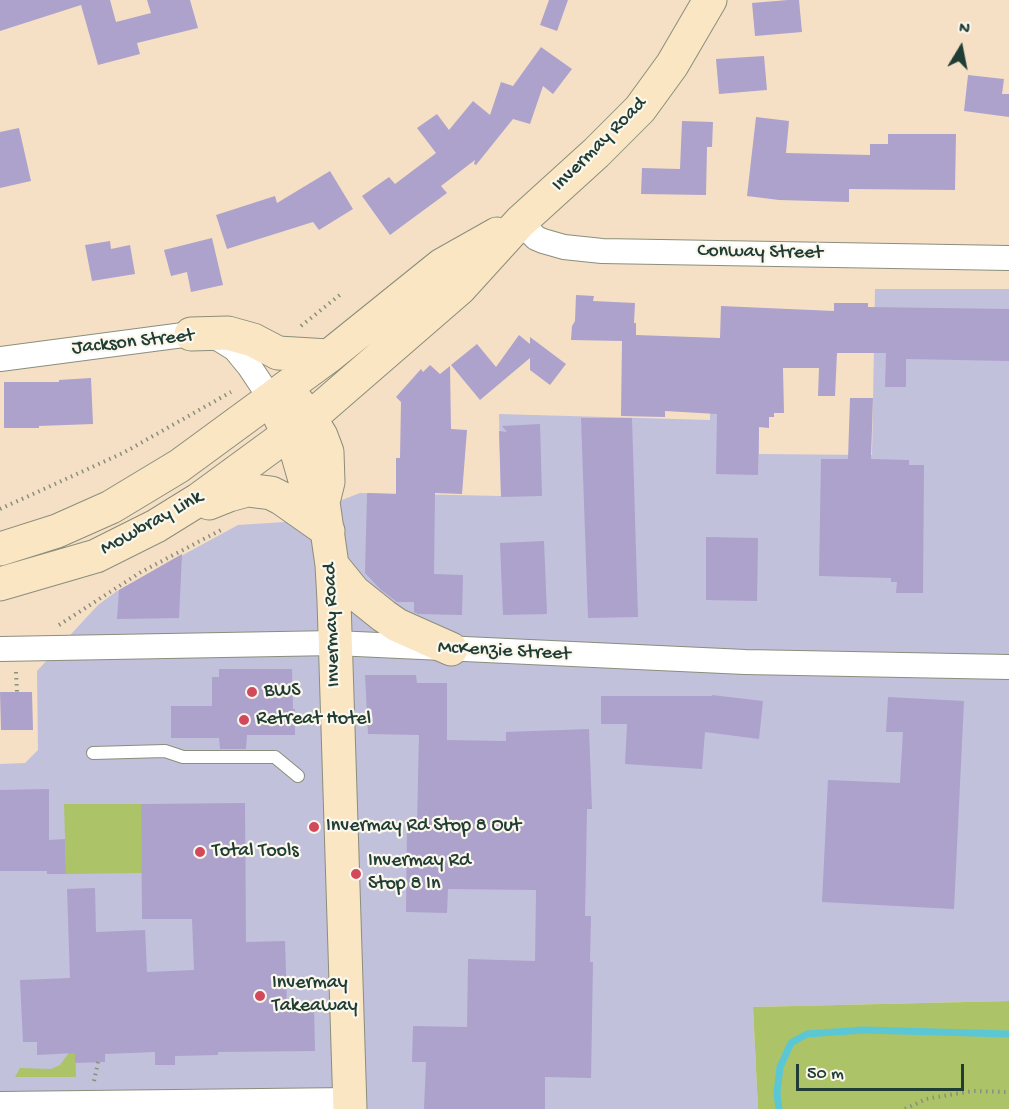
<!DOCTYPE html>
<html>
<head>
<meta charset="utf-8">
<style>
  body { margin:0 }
  #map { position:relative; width:1009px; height:1109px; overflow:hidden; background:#f5e0c5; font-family:"Gochi Hand",sans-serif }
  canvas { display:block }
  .north { position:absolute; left:931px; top:18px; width:60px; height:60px; -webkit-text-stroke:4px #fbf7ec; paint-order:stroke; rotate:10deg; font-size:16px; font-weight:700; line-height:24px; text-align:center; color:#1f3d34 }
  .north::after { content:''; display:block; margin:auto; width:21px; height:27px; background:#1f3d34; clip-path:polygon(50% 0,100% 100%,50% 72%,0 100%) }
  .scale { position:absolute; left:796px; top:1064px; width:168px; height:27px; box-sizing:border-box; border:3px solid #1f3d34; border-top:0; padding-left:8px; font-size:18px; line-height:21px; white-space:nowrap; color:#1f3d34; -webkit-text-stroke:4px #fbf7ec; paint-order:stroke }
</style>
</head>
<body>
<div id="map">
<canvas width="1009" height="1109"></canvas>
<div class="north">N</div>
<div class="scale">50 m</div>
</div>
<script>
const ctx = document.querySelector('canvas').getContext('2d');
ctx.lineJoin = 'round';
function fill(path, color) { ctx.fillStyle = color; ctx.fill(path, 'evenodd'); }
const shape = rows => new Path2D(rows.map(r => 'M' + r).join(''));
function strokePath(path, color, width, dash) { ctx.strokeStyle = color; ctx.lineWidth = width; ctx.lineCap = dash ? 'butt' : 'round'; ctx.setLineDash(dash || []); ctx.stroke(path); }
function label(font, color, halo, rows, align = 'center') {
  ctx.font = font + ' "Gochi Hand",sans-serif'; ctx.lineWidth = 4.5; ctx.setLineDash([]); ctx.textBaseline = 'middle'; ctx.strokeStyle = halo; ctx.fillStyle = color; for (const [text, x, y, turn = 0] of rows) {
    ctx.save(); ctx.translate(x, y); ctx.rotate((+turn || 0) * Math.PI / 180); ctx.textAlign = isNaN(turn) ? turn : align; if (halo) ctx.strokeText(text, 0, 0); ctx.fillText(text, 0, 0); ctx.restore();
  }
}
fill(shape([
  [875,289,1009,289,1009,1001,753,1007,758,1109,0,1109,0,764,25,763,38,750,37,671,98,605,117,591,238,525,285,522,360,493,501,496,499,414,710,420,710,413,759,414,759,454,872,455]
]), '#c2c1dc');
fill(shape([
  [64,804,141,804,142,873,66,874],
  [1009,1001,1009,1109,758,1109,753,1007],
  [67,1041,75,1041,76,1077,15,1077,20,1068,51,1069,60,1065,68,1054]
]), '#adc368');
strokePath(shape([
  [779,1109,777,1093,780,1067,791,1043,807,1034,863,1030,1009,1034]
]), '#5bc7d4', 7);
fill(shape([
  [0,0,110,0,116,22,151,13,147,0,190,0,198,28,137,43,140,54,98,65,81,5,0,31],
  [549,0,568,0,557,31,540,25],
  [788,0,799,0,802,32,755,36,752,3],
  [541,47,572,69,553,94,543,86,530,124,513,119,476,165,474,164,475,160,441,186,447,193,390,235,362,196,389,177,395,184,436,153,417,128,437,114,449,130,473,101,490,115,501,82,513,86],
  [764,56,767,90,719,94,716,59],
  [968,75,1004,79,1002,94,1009,94,1009,117,964,111],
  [756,117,789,121,786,153,870,155,870,144,888,144,888,134,956,134,955,190,849,189,849,202,779,200,747,196],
  [682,121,713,122,712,147,707,147,706,195,641,194,642,168,680,169],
  [19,128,31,181,0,188,0,132],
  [330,171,353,209,319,230,313,222,227,249,216,215,275,196,277,203],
  [212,238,223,285,191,292,187,272,171,276,164,250],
  [110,241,111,249,130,245,135,274,92,281,85,245],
  [576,295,594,296,593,301,635,303,634,323,636,323,636,335,720,338,721,306,834,311,834,303,868,303,868,307,1009,309,1009,361,906,359,906,387,885,387,886,353,837,353,835,396,818,396,819,368,783,368,784,413,774,413,774,417,769,417,769,428,759,427,758,475,716,474,717,414,665,411,665,417,621,416,622,341,571,340,572,326,575,321],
  [519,335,530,344,530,337,566,364,550,385,530,370,530,358,480,400,451,365,477,344,496,367],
  [430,365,440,374,450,366,451,429,467,430,462,494,435,493,434,574,463,575,462,615,418,614,414,612,414,602,397,602,380,589,365,573,367,493,396,494,396,458,400,458,401,402,396,397,421,369,423,372],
  [91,378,93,424,39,426,39,428,4,428,4,382,59,382,59,380],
  [850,398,873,398,871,459,909,460,909,465,924,465,923,593,896,593,897,582,891,582,891,578,819,576,821,459,848,459],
  [581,418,632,418,638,617,588,618],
  [540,424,542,496,501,497,499,431,507,432,502,426],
  [706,537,758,538,757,601,706,600],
  [544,541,547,614,503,615,500,543],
  [182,554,179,618,117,619,119,590],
  [219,669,292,669,293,709,295,709,295,735,247,735,246,749,220,749,219,738,171,738,171,706,212,706,212,677,219,677],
  [365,675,416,675,417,683,447,683,447,740,506,741,506,732,589,729,592,809,587,809,585,916,591,916,590,962,593,962,591,1078,545,1077,545,1109,424,1109,426,1062,412,1062,413,1026,467,1027,468,959,535,961,536,890,448,889,447,913,406,912,407,823,417,823,419,735,368,734],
  [0,692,32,692,33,730,1,730],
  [712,695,763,701,759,739,705,732,702,769,625,764,627,724,601,724,601,696,712,696],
  [888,697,964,701,954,909,822,902,828,780,900,783,903,732,886,732],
  [49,789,49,840,65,839,66,874,47,874,47,871,0,871,0,790],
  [245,803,246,942,285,941,287,1005,314,1006,315,1051,218,1052,218,1055,175,1056,175,1065,155,1065,155,1052,105,1054,105,1062,75,1063,75,1053,37,1055,37,1042,23,1042,20,980,70,978,67,889,95,888,96,932,145,930,147,972,194,970,192,919,142,919,141,804]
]), '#ada2cb');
const service = shape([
  [93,753,165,751,183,757,275,757,298,776]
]);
const minor = shape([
  [520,222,536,238,543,241,564,247,602,251,1009,258],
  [0,359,191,334,202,335,219,339,235,349,249,366,271,399],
  [0,649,335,643,745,662,1009,667],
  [0,1104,350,1100]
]);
const secondary = shape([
  [191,334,228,333,253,340,278,353,329,356],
  [286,388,310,418,321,436,327,452,328,482,323,502,332,565,334,601,350,1109],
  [280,417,297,452,307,487,323,502],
  [209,503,229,495,247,490,271,493,281,498,328,531],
  [0,549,57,531,111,507,179,466,329,356,442,265,497,234],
  [332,565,354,592,384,616,397,625,451,649],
  [0,584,96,556,156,526,198,500,310,418,460,288,520,222,596,153,640,109,672,65,710,0]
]);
strokePath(service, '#8a8e7c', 14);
strokePath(minor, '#8a8e7c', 26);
strokePath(secondary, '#8a8e7c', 35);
strokePath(shape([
  [301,326,341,294],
  [0,509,123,453,231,392],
  [59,625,141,572,221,530],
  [16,672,17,692],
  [94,1081,98,1062],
  [905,1109,926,1099,972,1091,1009,1092]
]), '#8a8e7c', 4, [1.5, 4.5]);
strokePath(service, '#fff', 12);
strokePath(minor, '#fff', 24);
strokePath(secondary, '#fbe6c3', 33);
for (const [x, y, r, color] of [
  [252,692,6,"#d1495b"],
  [244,720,6,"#d1495b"],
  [314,827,6,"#d1495b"],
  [200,852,6,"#d1495b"],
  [356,874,6,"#d1495b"],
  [260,996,6,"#d1495b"]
]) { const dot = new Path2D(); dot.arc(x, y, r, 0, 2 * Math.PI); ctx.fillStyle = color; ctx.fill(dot); strokePath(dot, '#fbf7ec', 2); }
label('20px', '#1f3d34', '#fbf7ec', [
  ["Invermay Road",600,145,-45],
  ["Conway Street",760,253,1],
  ["Jackson Street",133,343,-6],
  ["Mowbray Link",152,524,-29],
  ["Invermay Road",333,625,-92],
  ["McKenzie Street",504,652,3]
]);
label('20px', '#1f3d34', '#fbf7ec', [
  ["BWS",264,692],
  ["Retreat Hotel",256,720],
  ["Invermay Rd Stop 8 Out",326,827],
  ["Total Tools",212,852],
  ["Invermay Rd",368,862],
  ["Stop 8 In",368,885],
  ["Invermay",272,984],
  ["Takeaway",272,1007]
], 'left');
</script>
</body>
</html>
